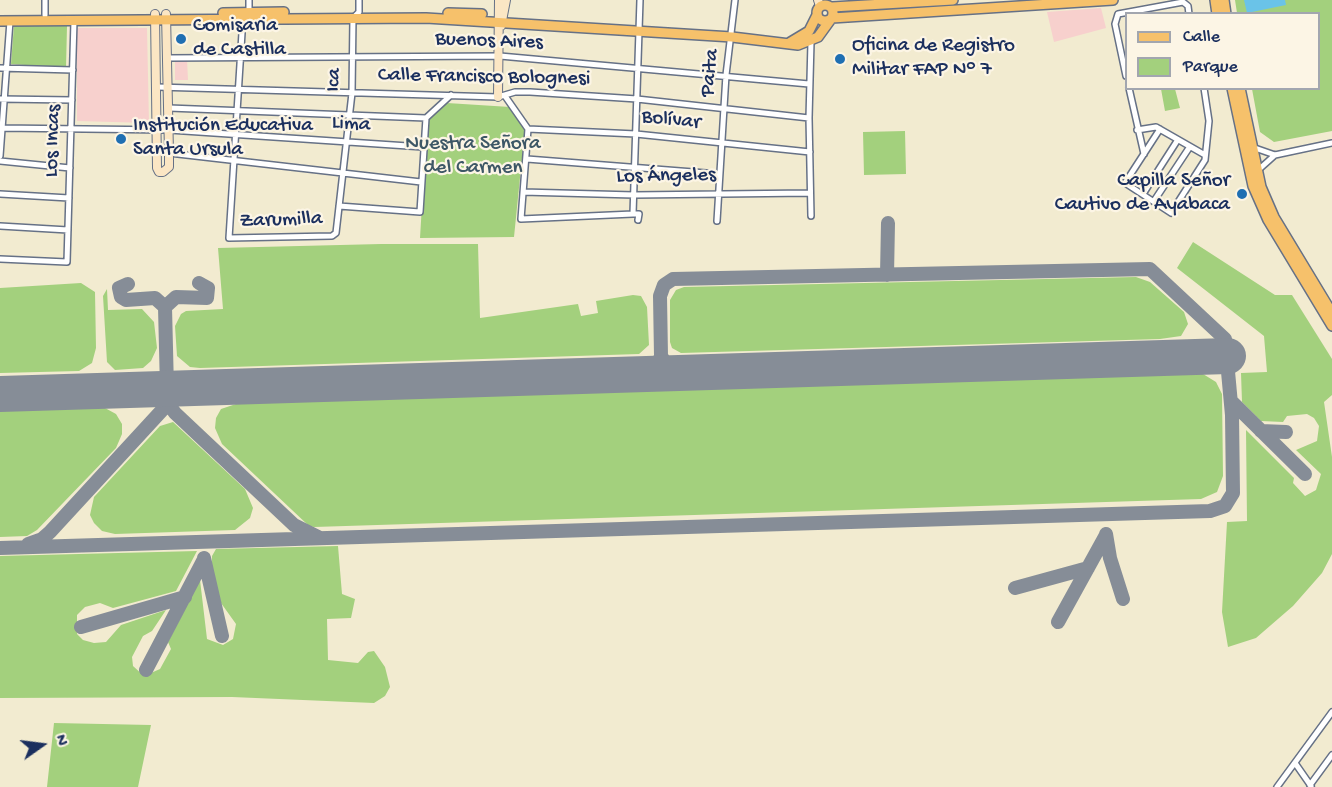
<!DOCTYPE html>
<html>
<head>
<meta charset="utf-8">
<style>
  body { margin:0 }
  #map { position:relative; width:1332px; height:787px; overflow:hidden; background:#f2ebd0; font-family:"Gochi Hand",sans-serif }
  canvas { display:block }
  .legend { position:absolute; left:1125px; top:12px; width:195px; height:78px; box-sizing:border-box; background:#fcf5e5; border:2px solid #a2a6af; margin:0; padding:8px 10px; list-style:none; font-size:18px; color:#1b2f5e }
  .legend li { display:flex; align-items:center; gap:12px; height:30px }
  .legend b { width:30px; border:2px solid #a2a6af }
  .north { position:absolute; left:12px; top:715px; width:60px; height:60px; -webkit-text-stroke:4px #fcf5e5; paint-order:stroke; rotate:76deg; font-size:16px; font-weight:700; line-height:24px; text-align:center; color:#1b2f5e }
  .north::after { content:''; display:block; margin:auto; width:21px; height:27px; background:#1b2f5e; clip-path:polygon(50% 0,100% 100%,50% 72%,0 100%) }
</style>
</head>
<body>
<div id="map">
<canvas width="1332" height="787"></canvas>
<ul class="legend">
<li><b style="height:8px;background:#f6c16b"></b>Calle</li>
<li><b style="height:16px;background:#a3d07d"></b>Parque</li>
</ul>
<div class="north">N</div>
</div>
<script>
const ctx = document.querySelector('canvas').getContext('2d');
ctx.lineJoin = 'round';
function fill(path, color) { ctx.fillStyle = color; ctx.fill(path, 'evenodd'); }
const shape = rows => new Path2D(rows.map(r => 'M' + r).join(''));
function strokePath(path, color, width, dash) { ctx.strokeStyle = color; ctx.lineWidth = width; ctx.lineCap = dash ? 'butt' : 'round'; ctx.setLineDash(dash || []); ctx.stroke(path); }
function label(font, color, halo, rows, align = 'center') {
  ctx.font = font + ' "Gochi Hand",sans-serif'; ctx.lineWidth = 4.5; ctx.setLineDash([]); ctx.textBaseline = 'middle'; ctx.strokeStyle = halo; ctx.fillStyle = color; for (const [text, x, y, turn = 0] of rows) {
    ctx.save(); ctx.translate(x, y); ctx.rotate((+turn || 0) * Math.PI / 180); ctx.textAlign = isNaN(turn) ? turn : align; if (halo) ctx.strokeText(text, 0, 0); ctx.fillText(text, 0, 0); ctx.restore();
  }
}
fill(shape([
  [1101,8,1106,28,1054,42,1047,12],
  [77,28,147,28,149,123,77,121],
  [187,59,188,80,175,80,175,60]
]), '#f7d0cd');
fill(shape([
  [1235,0,1332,0,1332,131,1274,142,1260,132,1252,89,1318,88,1318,14,1237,13],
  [14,25,67,26,66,68,11,64],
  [1161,89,1175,89,1180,108,1165,111],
  [447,103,510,107,525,128,514,237,420,238,427,121],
  [905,131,906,174,864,175,863,132],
  [1193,242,1275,295,1292,295,1332,359,1332,395,1324,402,1332,457,1332,554,1322,573,1293,606,1256,638,1228,647,1222,612,1227,522,1247,521,1246,430,1294,478,1293,483,1305,496,1316,490,1321,474,1296,450,1317,441,1319,426,1314,418,1307,414,1287,416,1283,422,1261,421,1242,402,1241,373,1267,372,1264,336,1177,268],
  [381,244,478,244,480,318,578,304,581,316,598,313,596,301,633,295,641,296,647,307,649,345,639,354,200,368,190,367,177,356,175,326,181,314,186,311,223,309,218,248],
  [1136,277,1150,282,1184,312,1188,324,1181,336,1160,339,681,353,672,348,670,342,670,300,676,290,684,287],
  [81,283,95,292,96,348,92,363,79,371,0,373,0,288],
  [107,289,108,310,142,309,154,322,157,348,151,361,143,368,115,370,107,362,103,296],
  [1203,374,1216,382,1222,394,1223,476,1217,492,1201,499,314,527,309,526,222,444,215,428,216,418,221,409,239,403],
  [105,408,116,414,122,424,122,434,116,448,37,530,27,536,0,537,0,410],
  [173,422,245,489,253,508,250,518,235,530,115,534,102,531,94,523,90,515,94,497,160,426],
  [338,546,342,594,355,599,351,618,327,619,328,660,358,663,368,652,374,651,385,667,390,687,385,696,374,703,232,697,0,698,0,556,197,551,176,591,113,608,100,603,85,607,77,615,77,634,83,640,94,643,106,642,121,625,166,610,152,631,143,636,132,657,133,666,144,676,160,669,171,649,168,642,200,580,207,639,223,645,233,639,236,624,221,603,212,570,212,556,216,549],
  [54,723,151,725,138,787,47,787]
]), '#a3d07d');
fill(shape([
  [1244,0,1285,0,1286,5,1247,13]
]), '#6ac3e8');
strokePath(shape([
  [887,275,888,223],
  [165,307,176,297,207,298,208,288,199,283],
  [646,374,657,366,661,356],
  [1231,401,1305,474],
  [167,402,175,413,294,525,318,537],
  [1261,431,1286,432],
  [1106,534,1110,558,1123,599],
  [28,544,42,539,50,532,165,407,167,389,165,307,155,298,126,300,121,297,119,288,128,284],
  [0,548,1210,511,1225,506,1233,493,1232,415,1225,339,1150,269,673,279,664,285,660,296,661,356,672,373],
  [204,558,222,636],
  [1015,588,1088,568],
  [1058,622,1106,535],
  [81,627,185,597],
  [146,670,203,561]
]), '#868d97', 14);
strokePath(shape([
  [0,394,1228,356]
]), '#868d97', 36);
const street = shape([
  [45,0,45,15],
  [249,13,249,0],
  [243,17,229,238,332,236,336,233,352,93,353,18,359,12,359,0],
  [168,58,500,56,809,84],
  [0,68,73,70],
  [1126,76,1115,24,1118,14,1183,2,1188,6,1189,14],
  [157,87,498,97,515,92,530,92,637,99,809,118],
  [1129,88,1144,154],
  [505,96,528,129,521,219,633,214],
  [0,99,72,100],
  [169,108,426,118],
  [0,128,169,130,423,147],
  [528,129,636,134,810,152],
  [1160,129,1125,183,1171,213,1205,160,1209,121,1204,88],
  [1137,130,1156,127,1205,155],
  [1252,147,1275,155,1332,143],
  [169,153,421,182],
  [0,156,10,21],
  [527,159,719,174],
  [0,161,70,168],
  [1256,172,1275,155],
  [523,192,634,195,810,193],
  [0,194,69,198],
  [1143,194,1177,141],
  [1154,201,1189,148],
  [339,206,420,212,426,118,451,95],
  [633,214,640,0],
  [633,214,639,214,638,220],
  [811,216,809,118,811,42],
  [717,221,726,75,735,0],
  [0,226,68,230],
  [0,259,67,262,74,21],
  [1295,763,1311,786],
  [1310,785,1332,755],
  [1277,787,1332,712]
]);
const secondary = shape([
  [818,0,820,6],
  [155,14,157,168,159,172,163,172,169,167,169,153,166,14],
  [501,26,506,0],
  [498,97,499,0]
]);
const primary = shape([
  [1215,0,1217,14],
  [1224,0,1226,14],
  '817 13a8 8 0 1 1 16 0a8 8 0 1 1-16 0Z',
  [832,7,953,0],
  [223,13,284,12],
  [448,13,482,14],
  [832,18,1113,0],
  [0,21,426,18,732,37,798,45,818,37,831,19],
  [789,43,809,31,817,15],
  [1232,88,1253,186,1268,220,1332,326],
  [1240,88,1261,187,1274,217,1332,313]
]);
strokePath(street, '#667186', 8);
strokePath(secondary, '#667186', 10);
strokePath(primary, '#667186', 12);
strokePath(street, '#fff', 5);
strokePath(secondary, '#fbe6c4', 8);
strokePath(primary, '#f6c16b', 9);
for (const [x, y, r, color] of [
  [181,39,6,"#1f6fb2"],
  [840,59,6,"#1f6fb2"],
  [121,139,6,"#1f6fb2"],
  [1242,194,6,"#1f6fb2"]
]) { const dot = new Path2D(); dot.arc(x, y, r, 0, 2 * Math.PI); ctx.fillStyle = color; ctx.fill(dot); strokePath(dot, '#fcf5e5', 2); }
label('21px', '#1b2f5e', '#fcf5e5', [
  ["Comisaria",193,27],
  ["de Castilla",193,51],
  ["Oficina de Registro",852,47],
  ["Militar FAP N° 7",852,71],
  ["Institución Educativa",133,127],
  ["Santa Ursula",133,151],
  ["Capilla Señor",1230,182,"right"],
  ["Cautivo de Ayabaca",1230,206,"right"]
], 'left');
label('21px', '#1b2f5e', '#fcf5e5', [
  ["Buenos Aires",489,42,2],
  ["Paita",711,73,-84],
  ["Calle Francisco Bolognesi",484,78,1],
  ["Ica",335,80,-87],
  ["Bolívar",671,121,6],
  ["Lima",351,125,4],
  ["Los Incas",54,141,-88],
  ["Los Ángeles",666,177,-1],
  ["Zarumilla",281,221,-2]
]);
label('21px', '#3d5766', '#fcf5e5', [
  ["Nuestra Señora",473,145],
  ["del Carmen",473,169]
]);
</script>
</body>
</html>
